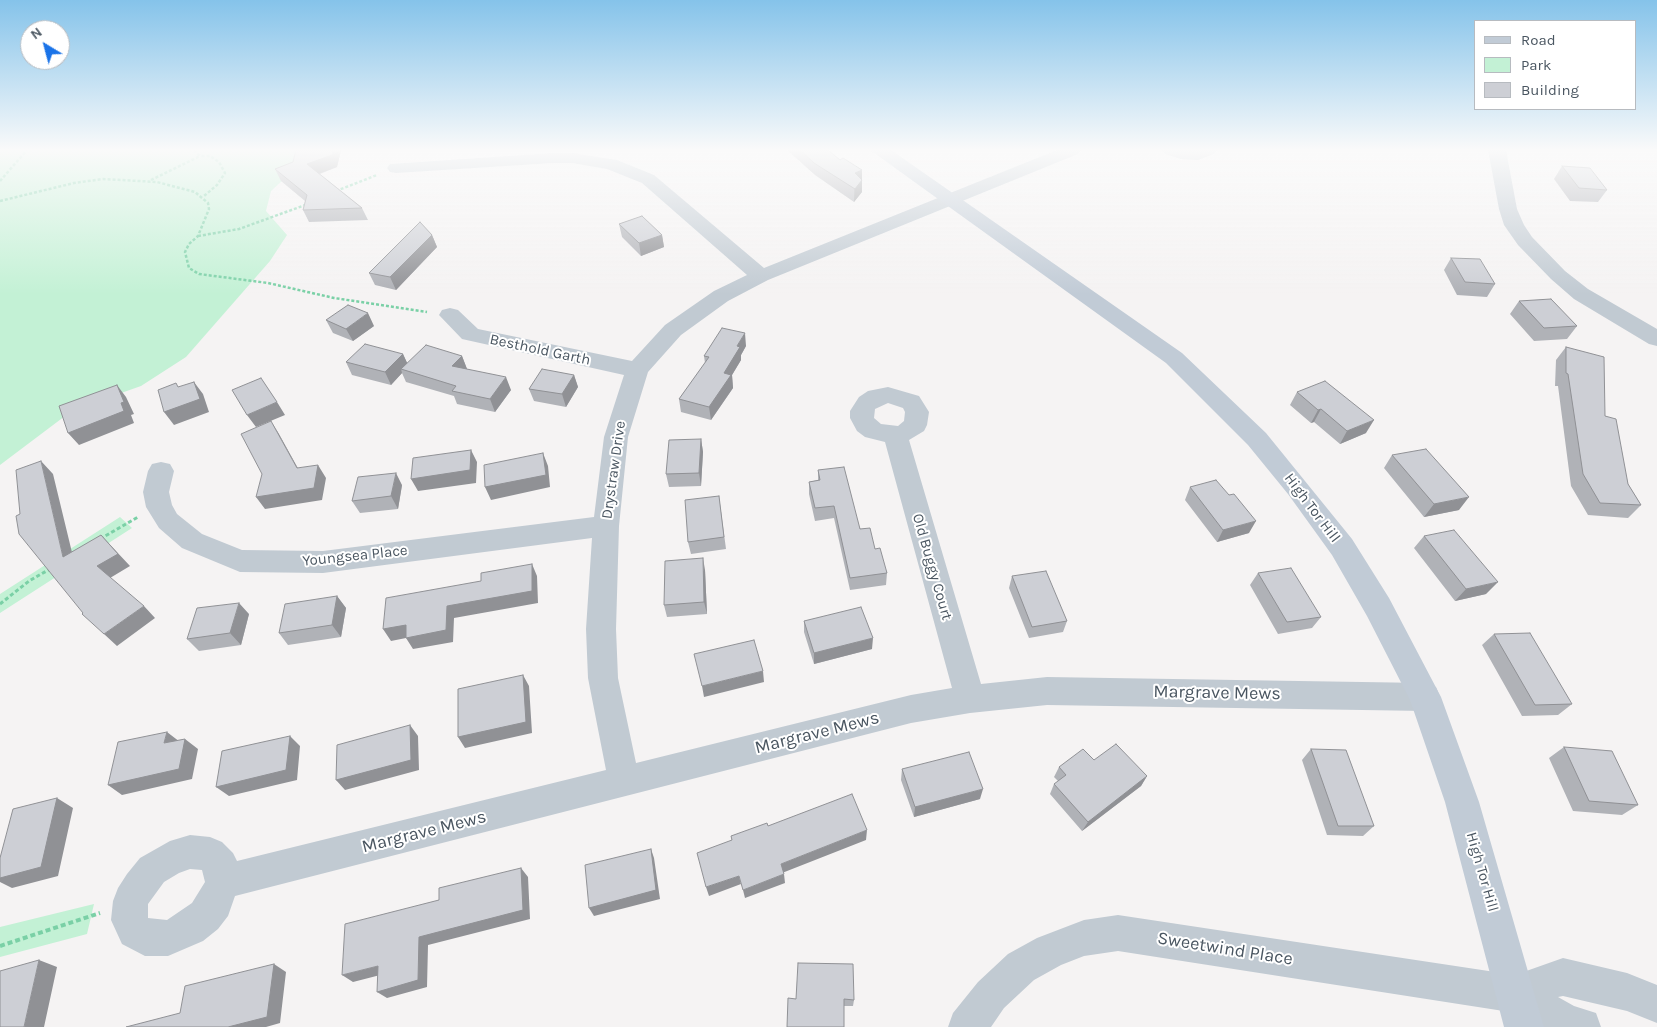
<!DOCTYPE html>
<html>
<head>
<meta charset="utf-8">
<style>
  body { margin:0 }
  #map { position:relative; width:1657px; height:1027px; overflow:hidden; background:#f5f3f3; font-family:Karla,sans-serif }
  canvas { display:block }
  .legend { position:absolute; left:1474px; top:20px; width:162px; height:90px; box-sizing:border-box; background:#fff; border:1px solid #b7bbc0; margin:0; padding:6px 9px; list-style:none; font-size:15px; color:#4a5661 }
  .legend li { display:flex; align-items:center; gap:10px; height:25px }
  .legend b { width:25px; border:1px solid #b7bbc0 }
  .north { position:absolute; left:20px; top:20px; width:50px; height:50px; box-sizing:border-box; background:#fff; border:1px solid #b7bbc0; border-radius:50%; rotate:323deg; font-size:14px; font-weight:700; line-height:20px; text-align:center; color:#4a5661 }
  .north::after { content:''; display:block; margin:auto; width:18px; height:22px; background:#1a73e8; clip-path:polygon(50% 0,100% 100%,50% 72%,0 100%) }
</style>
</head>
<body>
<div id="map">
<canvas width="1657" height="1027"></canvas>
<ul class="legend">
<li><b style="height:6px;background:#c1cbd6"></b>Road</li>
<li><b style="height:14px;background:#c3f1d5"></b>Park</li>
<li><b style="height:14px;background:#cdcfd5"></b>Building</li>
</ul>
<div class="north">N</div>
</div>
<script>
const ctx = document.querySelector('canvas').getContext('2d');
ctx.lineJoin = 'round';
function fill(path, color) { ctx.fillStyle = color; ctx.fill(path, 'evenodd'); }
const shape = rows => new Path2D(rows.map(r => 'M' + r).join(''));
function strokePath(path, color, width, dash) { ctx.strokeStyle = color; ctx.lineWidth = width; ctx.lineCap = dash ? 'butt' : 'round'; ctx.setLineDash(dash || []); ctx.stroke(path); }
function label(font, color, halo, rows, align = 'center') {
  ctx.font = font + ' Karla,sans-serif'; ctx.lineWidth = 4; ctx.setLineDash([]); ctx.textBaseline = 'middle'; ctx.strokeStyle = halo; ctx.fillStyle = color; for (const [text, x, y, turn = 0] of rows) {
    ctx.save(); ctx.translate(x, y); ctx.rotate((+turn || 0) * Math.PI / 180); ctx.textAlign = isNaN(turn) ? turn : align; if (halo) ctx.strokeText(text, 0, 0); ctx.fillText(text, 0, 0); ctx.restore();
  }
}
fill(shape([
  [0,150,316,150,271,191,266,211,287,235,270,261,186,357,141,386,73,410,0,465],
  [120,517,132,528,0,613,0,594],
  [94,904,87,934,0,957,0,927]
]), '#c3f1d5');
strokePath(shape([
  [194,150,200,156,210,156,219,162,225,173,217,185,204,196],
  [151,180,200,156],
  [0,181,27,150],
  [336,191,377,175],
  [0,201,74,183,103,179,157,182,195,192,208,203,209,209,198,236,189,244,185,252,189,268,199,274,268,283,334,298,427,312],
  [198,236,239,229,308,204]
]), '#7ad0a6', 2.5, [3, 2]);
strokePath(shape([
  [100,539,138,517],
  [0,604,29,581,50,569]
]), '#7ad0a6', 3, [4, 2.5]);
strokePath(shape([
  [0,946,100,913]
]), '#7ad0a6', 4, [5, 3]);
fill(shape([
  [1057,150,1081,150,1078,154,768,280,728,301,681,335,648,372,628,437,619,526,616,629,618,678,636,763,911,695,952,688,885,442,865,437,857,431,850,418,850,411,859,397,868,391,888,387,919,396,929,412,927,425,924,431,909,440,981,684,1047,677,1425,683,1436,687,1440,697,1436,707,1425,711,1047,705,970,713,911,723,235,896,228,916,218,929,203,941,168,956,145,956,122,944,111,920,113,901,118,888,127,874,140,858,170,841,190,835,210,837,222,842,233,853,237,861,606,770,588,678,586,629,592,538,323,573,240,572,182,548,159,528,146,507,143,492,148,471,152,464,161,462,170,464,174,471,169,492,172,505,177,514,202,534,242,550,323,551,594,517,604,437,624,375,462,339,439,315,442,310,450,308,458,310,478,329,632,361,665,325,714,291,747,275,642,183,607,169,572,163,553,163,396,173,390,172,387,168,390,164,553,153,572,153,617,160,654,175,764,268,1057,150],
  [888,403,903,408,905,412,904,421,898,426,881,424,874,418,875,409,888,403],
  [190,869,202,870,205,882,192,903,167,920,148,918,148,904,164,882,179,873,190,869],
  [1162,150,1217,150,1214,154,1198,160,1181,159,1165,154,1162,150],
  [1488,150,1506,150,1517,209,1524,225,1532,237,1565,271,1588,289,1657,329,1657,346,1649,344,1574,299,1551,279,1518,245,1504,225,1499,209,1488,150],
  [1118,915,1515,975,1563,958,1627,973,1657,985,1657,1023,1627,1011,1563,996,1558,997,1574,1006,1596,1013,1601,1027,1536,1027,1510,1012,1118,951,1084,956,1061,965,1034,980,1004,1008,991,1027,948,1027,953,1013,978,982,1008,954,1037,938,1084,920,1118,915]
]), '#c1cad2');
fill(shape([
  [870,150,891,150,1182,353,1266,433,1352,539,1389,598,1441,697,1479,802,1544,1027,1504,1027,1445,802,1410,700,1367,616,1332,555,1288,494,1248,445,1166,363,870,150]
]), '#c1cbd6');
fill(shape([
  [296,150,341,150,337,167,320,174,362,208,368,220,309,222,303,210,305,201,281,181,275,169,293,162],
  [787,150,828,150,840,160,862,170,862,192,854,202,815,175],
  [1562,166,1607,190,1598,202,1570,201,1554,179],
  [619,224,662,235,664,247,641,256,622,237],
  [432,235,437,247,396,290,375,285,369,273],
  [1451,258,1495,284,1487,297,1457,295,1444,270],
  [1519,301,1577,326,1567,339,1534,341,1510,314],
  [326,320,374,326,353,341,333,333],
  [746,346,741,355,741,360,732,375,733,388,711,420,681,412,679,399,705,363,704,356],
  [1566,347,1605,416,1628,484,1641,505,1628,518,1588,515,1571,486,1558,386,1555,386,1556,360],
  [403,354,407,363,462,356,467,369,511,390,495,412,457,404,454,396,406,382,402,373,391,385,352,375,346,362],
  [574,375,578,387,566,407,534,401,529,389],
  [1297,392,1366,433,1340,444,1314,422,1311,423,1290,405],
  [701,439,703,452,701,486,669,487,666,474],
  [1392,455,1459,510,1424,517,1384,468],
  [818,470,875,549,887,573,886,585,850,590,834,518,815,521,809,494,809,482,818,480],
  [402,485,398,509,360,513,352,501],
  [1190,487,1249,533,1217,542,1185,500],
  [719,496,726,549,691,554,688,542],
  [1424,536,1486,594,1455,601,1414,548],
  [705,570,707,614,667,617,664,605],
  [1258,573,1321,617,1312,628,1278,634,1250,585],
  [1012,576,1067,621,1063,632,1029,638,1009,588],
  [337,596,346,608,341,637,288,645,279,633],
  [249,614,241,645,199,651,187,639],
  [804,621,872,649,814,664,804,632],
  [1494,634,1572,704,1558,715,1522,716,1482,645],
  [1564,747,1638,805,1622,815,1573,811,1549,758],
  [1311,749,1374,826,1363,836,1327,835,1302,760],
  [1094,760,1147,776,1141,786,1082,831,1050,794,1054,784,1058,781,1054,777,1059,767],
  [902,769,980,799,914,817,901,780],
  [798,963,854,1000,853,1006,844,1006]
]), '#b0b2b7');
fill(shape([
  [333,150,341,150,337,167,313,176,307,164],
  [862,170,862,192,854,202,855,173],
  [432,235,437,247,396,290,390,277],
  [662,235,664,247,641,256,639,243],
  [368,313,374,326,353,341,346,329],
  [745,333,746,346,741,355,741,360,732,375,733,388,711,420,709,407,724,373,737,346],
  [403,354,409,367,401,369,402,373,391,385,385,372],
  [462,356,467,369,457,379,452,366],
  [574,375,578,387,566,407,562,394],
  [506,377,511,390,495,412,490,399],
  [194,382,203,394,209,412,174,425,164,412],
  [117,385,126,397,134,414,131,415,134,423,79,445,68,433,121,403],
  [277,402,285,415,256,427,247,415],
  [1321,409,1314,422,1311,423,1318,410],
  [1374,420,1366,433,1340,444,1347,431],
  [271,421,279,434,305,481,297,468],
  [701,439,703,452,701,486,699,473],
  [471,450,477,462,476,483,418,491,411,479],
  [543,453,548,466,550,487,491,500,485,487],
  [41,461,53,474,76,569,63,557],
  [318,465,326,478,322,500,265,509,256,497],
  [396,473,402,485,398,509,391,496],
  [1469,497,1459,510,1424,517,1434,504],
  [1256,521,1249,533,1217,542,1223,530],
  [101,535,130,566,110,578,97,566],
  [703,558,705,570,707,614,704,602],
  [532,564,537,576,538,603,454,618,453,642,413,649,406,638,391,641,383,629,447,606],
  [1498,582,1486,594,1455,601,1466,589],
  [337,596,346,608,341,637,332,625],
  [239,603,249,614,241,645,230,633],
  [144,606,155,618,117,646,104,634],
  [873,638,872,649,814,664,814,653],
  [763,671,764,682,704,697,702,686],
  [523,675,529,686,532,733,465,748,458,737],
  [410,725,418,736,419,770,345,790,336,780],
  [167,732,180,742,164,743],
  [290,736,300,746,297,780,229,796,216,787],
  [185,739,198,749,192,779,122,795,108,785],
  [1147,776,1141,786,1082,831,1088,822],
  [983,789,980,799,914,817,915,807],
  [57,798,73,808,58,876,12,888,0,882,0,878],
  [867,830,866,840,782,873,781,864],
  [651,849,654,858,660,899,594,916,589,908],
  [521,868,528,877,530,919,428,945,427,987,387,998,377,992,419,937],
  [784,874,785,883,745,898,743,890],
  [739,876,741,884,709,896,706,887],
  [39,960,57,967,44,1027,24,1027],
  [274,964,286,972,280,1023,266,1027,228,1027],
  [378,966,388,973,353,982,342,975]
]), '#909195');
const building = shape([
  [296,150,333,150,332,155,307,164,362,208,303,210,307,195,275,169,293,162,296,150],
  [800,150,828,150,840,160,843,158,862,170,855,173,862,180,855,189,814,163,800,150],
  [1562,166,1590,168,1607,190,1579,188,1562,166],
  [642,216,662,235,639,243,619,224,642,216],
  [420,222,432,235,390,277,369,273,420,222],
  [1451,258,1480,259,1495,284,1465,282,1451,258],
  [1551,299,1577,326,1544,328,1519,301,1551,299],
  [348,305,368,313,346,329,326,320,348,305],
  [722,328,745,333,737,346,740,347,724,373,731,375,709,407,679,399,709,357,704,356,722,328],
  [365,344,403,354,385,372,346,362,365,344],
  [426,345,462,356,452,366,506,377,490,399,452,391,456,386,401,369,426,345],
  [1566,347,1604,357,1605,416,1616,419,1628,484,1641,505,1600,503,1583,474,1568,374,1566,373,1566,347],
  [542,369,574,375,562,394,529,389,542,369],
  [261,378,277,402,247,415,232,390,261,378],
  [1325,381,1374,420,1347,431,1321,409,1318,410,1297,392,1325,381],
  [194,382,200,399,164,412,158,390,176,383,178,387,194,382],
  [117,385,124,402,121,403,124,411,68,433,59,406,117,385],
  [271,421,297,468,318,465,314,488,256,497,262,474,241,434,271,421],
  [701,439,699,473,666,474,669,440,701,439],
  [1426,449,1469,497,1434,504,1392,455,1426,449],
  [471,450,470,470,411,479,413,458,471,450],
  [543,453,546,475,485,487,484,465,543,453],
  [41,461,63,557,101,535,118,554,97,566,144,606,104,634,82,614,83,613,19,534,16,516,20,514,16,470,41,461],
  [844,467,860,529,870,528,875,549,880,548,887,573,850,578,834,506,815,508,809,482,820,480,818,470,844,467],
  [396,473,391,496,352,501,358,477,396,473],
  [1216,480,1229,495,1234,494,1256,521,1223,530,1190,487,1216,480],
  [719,496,724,537,688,542,685,500,719,496],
  [1454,530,1498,582,1466,589,1424,536,1454,530],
  [703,558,704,602,664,605,665,561,703,558],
  [532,564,532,591,447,606,446,630,406,638,406,625,383,629,386,598,481,581,481,573,532,564],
  [1291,568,1321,617,1287,622,1258,573,1291,568],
  [1046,571,1067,621,1032,627,1012,576,1046,571],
  [337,596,332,625,279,633,285,604,337,596],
  [239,603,230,633,187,639,197,608,239,603],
  [861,607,873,638,814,653,804,621,861,607],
  [1530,633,1572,704,1535,705,1494,634,1530,633],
  [754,640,763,671,702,686,694,654,754,640],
  [523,675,526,722,458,737,458,689,523,675],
  [410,725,411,760,336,780,337,745,410,725],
  [167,732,164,743,185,739,179,769,108,785,118,742,167,732],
  [290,736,286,770,216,787,222,751,290,736],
  [1116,744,1147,776,1088,822,1054,784,1066,775,1059,767,1083,749,1094,760,1116,744],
  [1564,747,1612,751,1638,805,1589,801,1564,747],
  [1311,749,1346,750,1374,826,1338,826,1311,749],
  [969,752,983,789,915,807,902,769,969,752],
  [852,794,867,830,781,864,784,874,743,890,739,876,706,887,697,853,732,840,731,836,767,823,768,826,852,794],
  [57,798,41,867,0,878,0,858,13,809,57,798],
  [651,849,656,890,589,908,585,865,651,849],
  [521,868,523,910,419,937,418,980,377,992,378,966,342,975,345,924,439,900,439,888,521,868],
  [39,960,24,1027,0,1027,0,971,39,960],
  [798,963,853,964,854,1000,844,999,844,1027,787,1027,788,998,796,999,798,963],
  [274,964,267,1017,228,1027,126,1027,180,1013,185,986,274,964]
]);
fill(building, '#cdcfd5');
strokePath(building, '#909195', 1);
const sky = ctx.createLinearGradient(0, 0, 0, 294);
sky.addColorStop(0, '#85c3ea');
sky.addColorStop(0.51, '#fafafa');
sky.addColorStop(1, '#fafafa00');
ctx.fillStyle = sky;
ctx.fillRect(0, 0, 1657, 294);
label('15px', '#4a5661', '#fff', [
  ["Besthold Garth",540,350,12],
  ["Drystraw Drive",614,470,-82],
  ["High Tor Hill",1312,508,53],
  ["Youngsea Place",355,556,-6],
  ["Old Buggy Court",932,567,74],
  ["High Tor Hill",1482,872,74]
]);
label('18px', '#4a5661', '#fff', [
  ["Margrave Mews",1217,693,1],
  ["Margrave Mews",817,733,-14],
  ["Margrave Mews",424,832,-14],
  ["Sweetwind Place",1225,949,9]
]);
</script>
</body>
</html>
